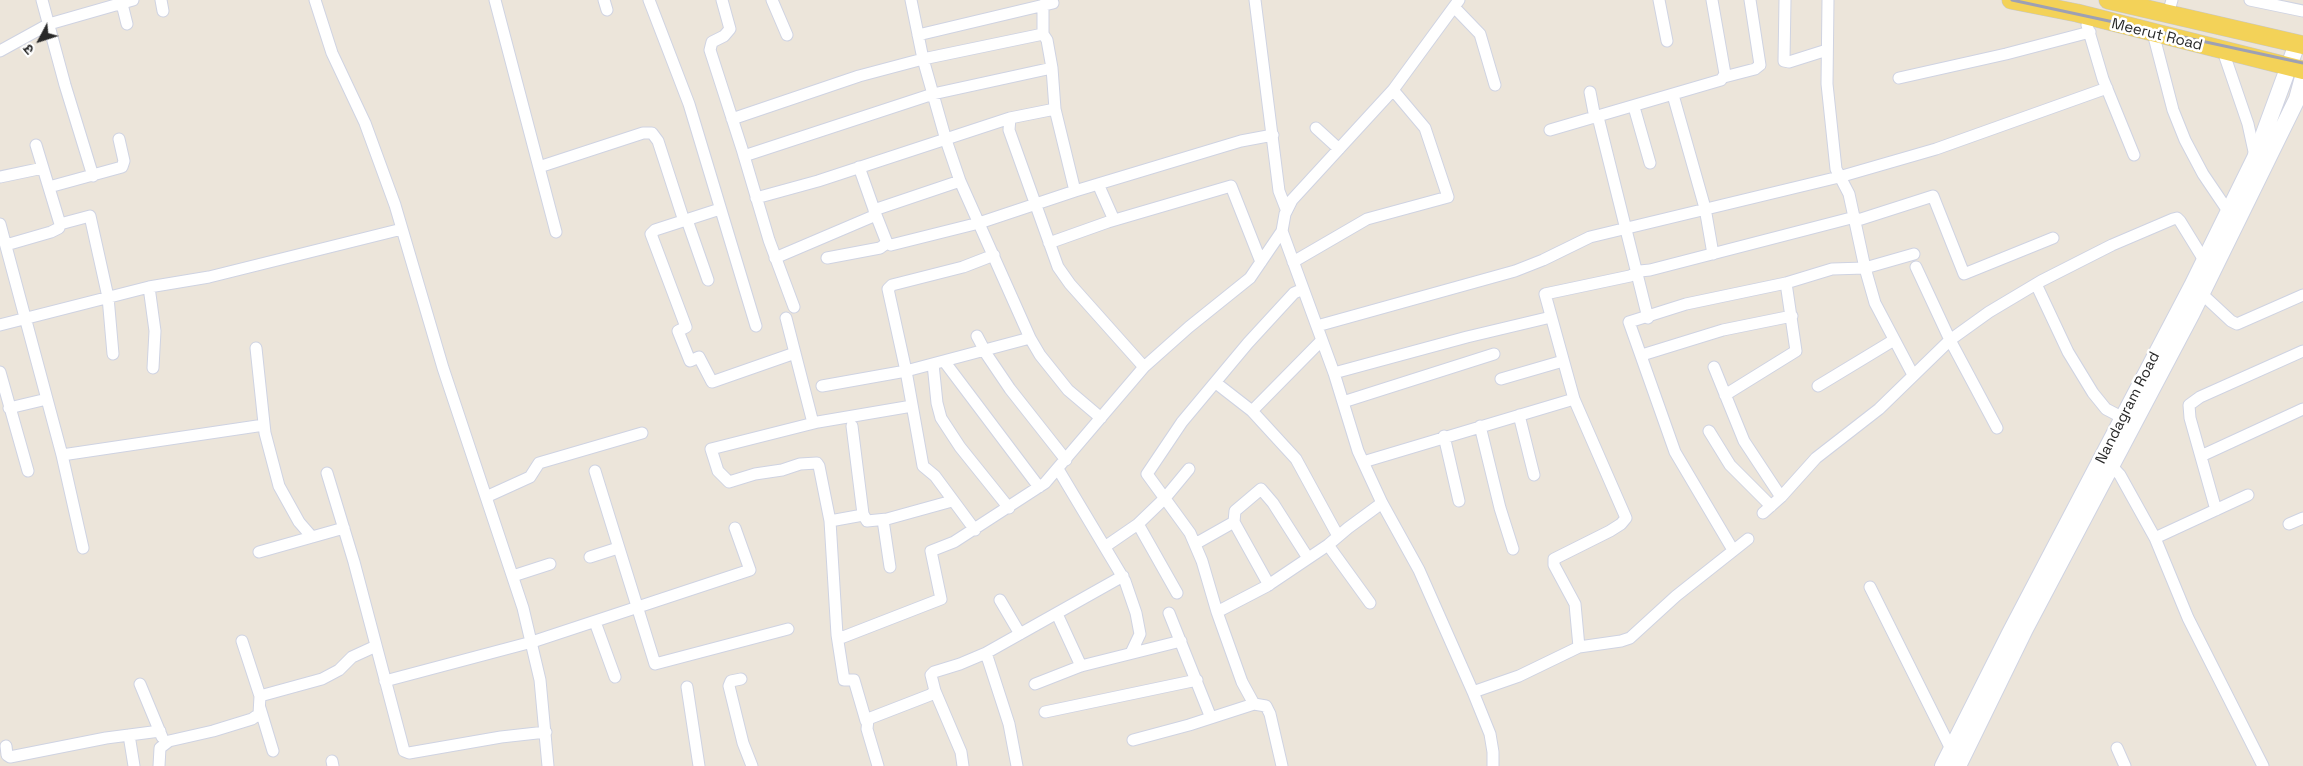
<!DOCTYPE html>
<html>
<head>
<meta charset="utf-8">
<style>
  body { margin:0 }
  #map { position:relative; width:2303px; height:766px; overflow:hidden; background:#ece5da; font-family:"Space Grotesk","Noto Sans Devanagari",sans-serif }
  canvas { display:block }
  .north { position:absolute; left:15px; top:15px; width:50px; height:50px; -webkit-text-stroke:4px #fff; paint-order:stroke; rotate:230deg; font-size:14px; font-weight:700; line-height:20px; text-align:center; color:#292929 }
  .north::after { content:''; display:block; margin:auto; width:18px; height:22px; background:#292929; clip-path:polygon(50% 0,100% 100%,50% 72%,0 100%) }
</style>
</head>
<body>
<div id="map">
<canvas width="2303" height="766"></canvas>
<div class="north">उ</div>
</div>
<script>
const ctx = document.querySelector('canvas').getContext('2d');
ctx.lineJoin = 'round';
const shape = rows => new Path2D(rows.map(r => 'M' + r).join(''));
function strokePath(path, color, width, dash) { ctx.strokeStyle = color; ctx.lineWidth = width; ctx.lineCap = dash ? 'butt' : 'round'; ctx.setLineDash(dash || []); ctx.stroke(path); }
function label(font, color, halo, rows, align = 'center') {
  ctx.font = font + ' "Space Grotesk",sans-serif'; ctx.lineWidth = 5; ctx.setLineDash([]); ctx.textBaseline = 'middle'; ctx.strokeStyle = halo; ctx.fillStyle = color; for (const [text, x, y, turn = 0] of rows) {
    ctx.save(); ctx.translate(x, y); ctx.rotate((+turn || 0) * Math.PI / 180); ctx.textAlign = isNaN(turn) ? turn : align; if (halo) ctx.strokeText(text, 0, 0); ctx.fillText(text, 0, 0); ctx.restore();
  }
}
const street = shape([
  [42,0,65,85,93,176],
  [121,0,127,24],
  [161,0,163,11],
  [315,0,332,53,365,123,395,205,443,368,523,608,540,680,548,766],
  [495,0,556,232],
  [604,0,607,10],
  [649,0,689,104,756,326],
  [722,0,730,29,724,36,712,42,710,50,742,149,769,240,794,307],
  [772,0,787,35],
  [911,0,923,59,946,140,960,181,1030,338,1040,355,1068,390,1101,418],
  [1255,0,1279,191,1286,209],
  [1459,0,1393,90,1292,200,1285,214,1282,231,1334,373,1358,451,1382,503,1419,570,1473,692,1490,734,1493,752,1493,766],
  [1659,0,1667,41],
  [1785,0,1784,61,1789,62,1827,50],
  [1828,0,1827,84,1836,169,1849,194,1865,268,1875,303,1913,375],
  [2250,0,2303,11],
  [1043,5,1043,34,1047,40,1052,68,1055,109,1075,191],
  [1454,7,1480,34,1495,85],
  [2168,14,2172,0],
  [2087,25,2103,79,2134,155],
  [2153,33,2173,110,2185,140,2203,174,2228,211],
  [918,35,1053,3],
  [0,51,49,24,133,0],
  [2223,51,2248,124,2255,156],
  [1724,77,1755,69,1760,65,1750,0],
  [1899,78,2006,54,2090,32],
  [1590,92,1595,118],
  [1673,95,1705,208,1713,254],
  [1634,107,1650,163],
  [1598,117,1648,318],
  [1010,118,1009,130,1058,267,1070,284,1144,367],
  [732,119,859,76,923,59,1043,34],
  [1316,128,1339,149],
  [1550,130,1721,80,1725,74,1712,0],
  [744,156,933,94,1052,68],
  [539,167,643,133,652,133,658,141,684,221],
  [859,167,876,215,887,243,891,245,979,223,1075,191,1241,141,1273,135],
  [0,177,43,168],
  [1098,184,1114,220],
  [49,187,122,167,124,161,119,139],
  [756,198,818,181,1010,118,1055,109],
  [720,209,655,230,651,234,686,327,678,331,690,361,699,357,712,382,795,353],
  [874,210,960,181],
  [687,220,708,280],
  [1855,221,1933,196,1964,274,2053,238],
  [0,224,62,455,83,548],
  [60,224,90,216,108,297,113,354],
  [1049,243,1108,222,1231,186,1261,262],
  [6,245,51,232,59,228,60,224,36,145],
  [775,258,876,215],
  [827,258,880,248,887,243],
  [1293,262,1367,219,1448,197,1425,128,1393,90],
  [1916,267,1950,340,1997,428],
  [2036,284,2068,352,2093,393,2106,409,2129,421],
  [149,287,155,331,153,368],
  [2202,294,2231,321,2237,324,2303,295],
  [786,318,813,423],
  [0,325,149,287,209,277,402,229],
  [1317,326,1515,271,1543,260,1590,237,1839,177,1936,149,2107,88],
  [977,336,987,355,1010,389,1066,460],
  [256,348,265,433,279,486,299,522,312,537],
  [1642,355,1723,330,1792,316],
  [944,361,1039,487],
  [933,364,937,403,941,418,960,447,1009,508],
  [1714,367,1744,441,1781,497],
  [0,372,28,471],
  [1334,373,1467,337,1551,317],
  [1501,379,1563,361],
  [1216,383,1252,411,1296,459,1338,536],
  [822,386,906,371,1030,338],
  [1818,386,1894,340],
  [1725,395,1796,351,1786,283],
  [1343,402,1494,354],
  [9,408,47,399],
  [1252,411,1322,340],
  [1519,415,1534,475],
  [852,426,863,514,867,521,887,519,952,501],
  [1480,426,1500,508,1513,549],
  [1709,431,1730,465,1771,506],
  [1444,436,1459,501],
  [62,455,264,425],
  [2201,456,2303,409],
  [1363,462,1574,399],
  [2108,462,2120,475,2155,538,2188,618,2263,766],
  [1058,469,1125,581,1136,613,1140,634,1131,653],
  [595,471,655,664,788,629],
  [327,473,354,562,404,751,409,753,501,737,546,732],
  [486,497,530,477,539,463,642,433],
  [2216,510,2190,418,2189,405,2200,397,2303,351],
  [1763,513,1781,497,1816,458,1879,409,1950,340,1989,312,2041,281,2112,245,2173,219,2177,218,2180,221,2204,260],
  [883,520,890,567],
  [830,521,863,515],
  [1234,522,1269,585],
  [1138,524,1177,593],
  [2289,524,2303,518],
  [975,530,935,476,923,466,906,371,888,289,892,285,963,267,994,255],
  [2155,538,2248,495],
  [1195,544,1234,522,1235,511,1261,489,1273,503,1308,558],
  [1328,545,1370,603],
  [1106,546,1138,524,1165,498,1189,469],
  [1733,550,1675,452,1629,322,1686,304,1786,283,1832,269,1865,268,1914,254],
  [259,552,344,528],
  [590,557,618,548],
  [513,576,550,564],
  [1870,587,1951,749],
  [1000,600,1020,634],
  [1217,612,1267,586,1328,545,1348,528,1382,503],
  [1169,613,1211,718],
  [1057,614,1081,666],
  [595,622,615,677],
  [838,639,941,599,931,551,954,542,1045,483,1144,367,1189,327,1250,278,1282,231],
  [1579,647,1575,604,1554,565,1554,559,1610,531,1621,524,1626,518,1574,399,1545,294,1630,276,1640,271,1650,270,1855,217],
  [986,653,1009,724,1017,766],
  [741,679,731,681,729,686,743,743,752,766],
  [385,681,532,642,750,570,735,528],
  [140,684,162,737],
  [1035,684,1081,666,1181,641],
  [687,687,699,766],
  [935,691,961,752,963,766],
  [1473,692,1519,676,1579,647,1621,641,1630,638,1676,596,1748,539],
  [260,696,322,679,339,670,352,657,376,646],
  [260,708,273,751],
  [1045,712,1197,680],
  [866,721,854,680,844,680,837,635,830,521,819,466,817,463,800,464,782,470,755,474,729,482,718,471,711,449,818,422,912,406],
  [129,735,134,766],
  [1133,740,1189,725,1254,704],
  [6,746,7,755,10,757,106,738,160,731],
  [2117,748,2125,766],
  [332,761,333,766],
  [159,766,160,748,169,741,213,731,252,719,259,714,260,696,242,641],
  [878,766,867,729,868,719,930,695,935,691,931,675,934,672,960,664,986,653,1123,576],
  [1282,766,1270,714,1266,706,1254,704,1242,682,1217,612,1202,561,1190,533,1147,474,1182,422,1248,343,1294,293,1303,289]
]);
const secondary = shape([
  [1943,766,2010,633,2192,286,2255,158,2297,44],
  [1958,766,2025,629,2192,313,2297,99,2303,77]
]);
const primary = shape([
  [2011,0,2077,13,2303,70],
  [2108,0,2303,45]
]);
strokePath(street, '#cfd3e2', 13);
strokePath(secondary, '#cfd3e2', 18);
strokePath(primary, '#c7c7c7', 19);
strokePath(street, '#fff', 11);
strokePath(secondary, '#fff', 16);
strokePath(primary, '#f3d258', 18);
strokePath(shape([
  [2012,0,2303,63]
]), '#9da0b4', 3);
label('15px', '#292929', '#fff', [
  ["Meerut Road",2157,35,14],
  ["Nandagram Road",2128,408,-63]
]);
</script>
</body>
</html>
